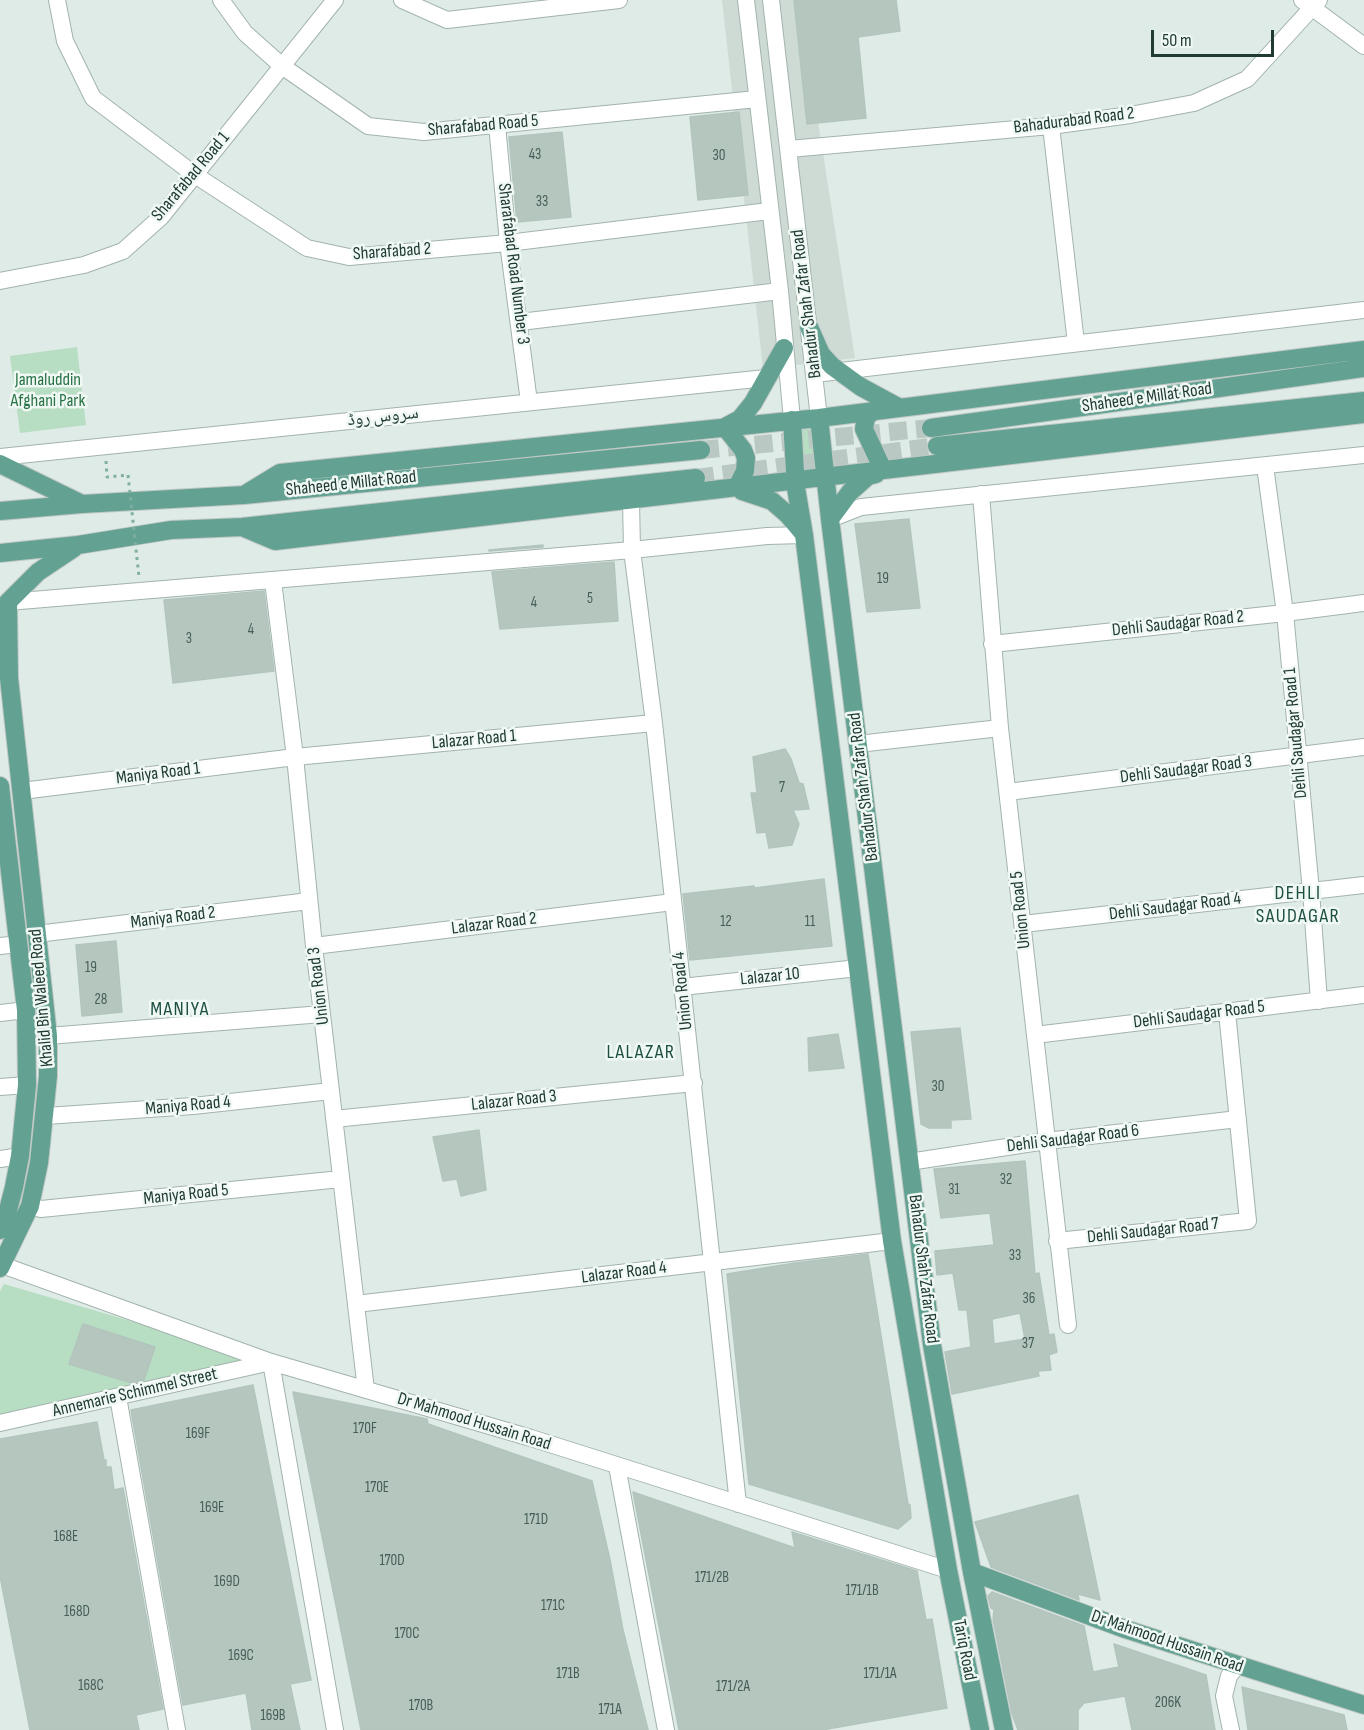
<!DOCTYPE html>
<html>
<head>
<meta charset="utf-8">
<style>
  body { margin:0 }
  #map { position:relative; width:1364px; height:1730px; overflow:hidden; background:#dfebe6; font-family:"Sofia Sans Condensed",sans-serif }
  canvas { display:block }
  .scale { position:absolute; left:1151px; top:30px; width:123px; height:27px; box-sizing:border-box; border:3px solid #203b34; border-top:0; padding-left:8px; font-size:18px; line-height:21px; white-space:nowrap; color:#203b34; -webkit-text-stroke:4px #f0f8f4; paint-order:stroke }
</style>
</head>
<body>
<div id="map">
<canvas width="1364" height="1730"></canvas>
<div class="scale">50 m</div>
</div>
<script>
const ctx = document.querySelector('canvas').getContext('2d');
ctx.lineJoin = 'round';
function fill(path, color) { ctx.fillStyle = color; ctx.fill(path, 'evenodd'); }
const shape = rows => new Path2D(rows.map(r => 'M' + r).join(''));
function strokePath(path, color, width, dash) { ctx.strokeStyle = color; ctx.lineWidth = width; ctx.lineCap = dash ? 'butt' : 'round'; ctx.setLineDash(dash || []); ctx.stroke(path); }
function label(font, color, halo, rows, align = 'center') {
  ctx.font = font + ' "Sofia Sans Condensed","Noto Naskh Arabic",sans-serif'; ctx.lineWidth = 5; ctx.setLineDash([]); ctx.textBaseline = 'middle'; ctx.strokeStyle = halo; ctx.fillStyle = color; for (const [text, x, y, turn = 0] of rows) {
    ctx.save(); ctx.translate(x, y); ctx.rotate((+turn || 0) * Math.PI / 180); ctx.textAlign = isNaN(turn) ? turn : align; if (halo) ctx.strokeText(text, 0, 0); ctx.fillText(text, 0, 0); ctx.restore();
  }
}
fill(shape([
  [722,0,799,0,855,358,763,369]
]), '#cedbd5');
fill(shape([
  [77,347,86,425,20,433,10,356],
  [808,427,813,427,817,462,811,463,800,460,798,433],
  [4,1284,271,1362,0,1424,0,1291]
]), '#b7ddc2');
const building = shape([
  [794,0,896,0,900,31,858,37,866,118,807,124,794,0],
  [739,112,748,195,698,200,690,117,739,112],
  [562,132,571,217,517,222,509,137,562,132],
  [909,519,920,608,867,612,855,524,909,519],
  [543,545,543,547,489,551,489,550,543,545],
  [614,562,618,621,500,629,492,572,614,562],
  [264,591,274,671,173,683,164,600,264,591],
  [785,749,791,759,799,783,803,784,804,788,809,809,793,810,799,824,792,845,769,848,766,832,757,833,751,793,757,793,753,757,785,749],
  [824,879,832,946,690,960,683,894,754,886,755,888,824,879],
  [116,941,122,1012,82,1016,76,945,116,941],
  [960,1028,971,1119,951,1120,951,1128,929,1128,921,1124,911,1032,960,1028],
  [838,1034,844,1068,809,1071,808,1038,838,1034],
  [479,1130,486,1190,461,1196,457,1179,443,1181,433,1137,479,1130],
  [1025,1161,1035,1274,1039,1273,1049,1335,1054,1334,1057,1352,1049,1355,1051,1370,1038,1371,1039,1376,952,1394,945,1352,971,1347,967,1310,959,1310,953,1273,937,1275,935,1251,994,1245,990,1213,941,1218,934,1169,1025,1161],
  [1020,1313,1025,1339,994,1344,992,1319,1020,1313],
  [868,1254,908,1504,910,1505,911,1518,898,1529,749,1484,727,1274,795,1263,868,1254],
  [83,1324,155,1347,144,1380,132,1383,69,1364,83,1324],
  [253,1385,311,1680,290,1684,300,1730,252,1730,246,1693,183,1705,131,1410,253,1385],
  [293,1392,427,1419,428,1424,592,1481,610,1560,623,1630,648,1730,361,1730,293,1392],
  [97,1422,104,1460,106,1460,106,1467,111,1467,114,1490,123,1488,163,1709,136,1715,139,1730,30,1730,0,1576,0,1439,97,1422],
  [633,1492,795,1548,792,1532,917,1571,926,1620,932,1619,947,1708,822,1730,679,1730,633,1492],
  [1078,1495,1100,1600,1078,1594,1079,1600,991,1567,975,1522,1078,1495],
  [992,1592,1084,1626,1093,1672,1119,1667,1114,1644,1206,1675,1215,1730,1132,1730,1125,1696,1084,1703,1078,1710,1078,1730,1018,1730,1012,1714,993,1619,994,1610,991,1608,988,1596,992,1592],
  [1242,1687,1344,1715,1347,1730,1248,1730,1242,1687]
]);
fill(building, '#b5c6bf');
strokePath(building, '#b2c5bd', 1.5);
strokePath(shape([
  [701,450,931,428],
  [696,478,937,446]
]), '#b9c8c2', 18, [18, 9]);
const minor = shape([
  [57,0,65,41,93,98,195,175,307,248,349,257,508,243,769,211],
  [221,0,245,33,282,66,368,126,424,132,757,99],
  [402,0,447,20,619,0],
  [746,0,780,291,792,420],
  [771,0,819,418],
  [1302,0,1364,46],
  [497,125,508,243,529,402],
  [1051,126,1076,343],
  [789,149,1051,126,1130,115,1194,103,1247,79,1319,0],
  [0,281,84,265,123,251,161,217,335,0],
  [520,322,780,291],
  [815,374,1364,310],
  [0,457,766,378],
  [1265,466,1285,613,1311,891,1319,1001],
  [981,494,1000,728,1068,1325],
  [631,500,632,550,654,723,738,1504],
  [830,519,861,507,1364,455],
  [273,581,295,757,314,946,366,1390],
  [8,602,632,550,767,536,804,535],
  [992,644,1285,613,1364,603],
  [858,744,1000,728],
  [22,791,295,757,654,723],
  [1008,792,1364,747],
  [1023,924,1364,885],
  [37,934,309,901],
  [0,946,18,944],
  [314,946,673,902],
  [682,987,858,968],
  [0,1013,26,1010],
  [1035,1035,1364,995],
  [48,1036,322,1014],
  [0,1087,27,1085],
  [46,1116,193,1106,331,1091],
  [334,1119,694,1083],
  [0,1159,20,1156],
  [909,1162,1046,1141,1238,1119],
  [30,1206,41,1209,341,1179],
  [1057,1241,1248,1221,1227,1012],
  [2,1265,271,1362,531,1438,948,1570],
  [356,1304,892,1241],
  [118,1397,177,1730],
  [0,1423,271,1362,335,1730],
  [617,1466,666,1730],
  [1231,1730,1224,1696,1229,1676,1237,1666]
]);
const major = shape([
  [809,327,821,354,832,366,861,387,898,407],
  [875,410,866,417,864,429,883,470],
  [819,418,830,519,932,1345,972,1572,1004,1730],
  [792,420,796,488,804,535,892,1241,948,1570,980,1730],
  [931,428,1364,368],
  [937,446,1364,401],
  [0,464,82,504],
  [737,487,745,471,746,458,743,450,725,427,740,419,753,403,784,348],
  [742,491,772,501,788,515,803,533],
  [244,495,280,473,819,418,1364,350],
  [0,511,82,504,244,495,701,450],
  [830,519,850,492,868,476,876,474],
  [242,527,275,541,1364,414],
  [0,553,78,545,171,530,242,527,696,478],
  [8,602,38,572,74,548],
  [0,786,26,1010,27,1085,20,1156,14,1187,6,1218,0,1230],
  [0,1268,30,1206,39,1163,48,1076,48,1036,9,678,8,602],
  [972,1572,1125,1629,1364,1705]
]);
strokePath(minor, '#a2b3ad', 18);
strokePath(major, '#c1c8c6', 20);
strokePath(shape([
  [106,461,107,477,128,475]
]), '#7fafa0', 3, [3, 4.5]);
strokePath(minor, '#fff', 16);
strokePath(major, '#63a292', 18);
strokePath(shape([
  [128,475,139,577]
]), '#7fafa0', 3, [3, 4.5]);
label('15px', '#455e57', null, [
  ["43",535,155],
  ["30",719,156],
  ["33",542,202],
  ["19",883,579],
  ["5",590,599],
  ["4",534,603],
  ["4",251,630],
  ["3",189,639],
  ["7",782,788],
  ["12",726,922],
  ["11",810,922],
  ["19",91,968],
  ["28",101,1000],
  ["30",938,1087],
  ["32",1006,1180],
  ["31",954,1190],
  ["33",1015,1256],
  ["36",1029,1299],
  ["37",1028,1344],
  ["170F",365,1429],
  ["169F",198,1434],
  ["170E",377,1488],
  ["169E",212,1508],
  ["171D",536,1520],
  ["168E",66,1537],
  ["170D",392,1561],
  ["171/2B",712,1578],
  ["169D",227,1582],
  ["171/1B",862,1591],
  ["171C",553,1606],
  ["168D",77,1612],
  ["170C",407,1634],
  ["169C",241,1656],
  ["171B",568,1674],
  ["171/1A",880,1674],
  ["168C",91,1686],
  ["171/2A",733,1687],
  ["206K",1168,1703],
  ["170B",421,1706],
  ["171A",610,1710],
  ["169B",273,1716]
]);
label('18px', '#203b34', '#f0f8f4', [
  ["Bahadurabad Road 2",1074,121,-7],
  ["Sharafabad Road 5",483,126,-5],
  ["Sharafabad Road 1",191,177,-50],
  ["Sharafabad 2",392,252,-4],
  ["Sharafabad Road Number 3",513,264,83],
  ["Bahadur Shah Zafar Road",807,304,-97],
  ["Shaheed e Millat Road",1147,398,-8],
  ["سروس روڈ",383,417,-6],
  ["Shaheed e Millat Road",351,484,-6],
  ["Dehli Saudagar Road 2",1178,624,-6],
  ["Dehli Saudagar Road 1",1296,733,-95],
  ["Lalazar Road 1",474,740,-5],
  ["Dehli Saudagar Road 3",1186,770,-7],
  ["Maniya Road 1",158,774,-7],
  ["Bahadur Shah Zafar Road",864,787,-97],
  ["Dehli Saudagar Road 4",1175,907,-7],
  ["Union Road 5",1021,910,-96],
  ["Maniya Road 2",173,918,-7],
  ["Lalazar Road 2",494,924,-7],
  ["Lalazar 10",770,977,-6],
  ["Union Road 3",319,986,-97],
  ["Union Road 4",683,991,-96],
  ["Khalid Bin Waleed Road",42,998,-95],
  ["Dehli Saudagar Road 5",1199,1015,-7],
  ["Lalazar Road 3",514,1101,-6],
  ["Maniya Road 4",188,1106,-5],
  ["Dehli Saudagar Road 6",1073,1139,-7],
  ["Maniya Road 5",186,1195,-6],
  ["Dehli Saudagar Road 7",1153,1231,-6],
  ["Bahadur Shah Zafar Road",923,1269,83],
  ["Lalazar Road 4",624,1273,-7],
  ["Annemarie Schimmel Street",135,1393,-13],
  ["Dr Mahmood Hussain Road",474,1422,17],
  ["Dr Mahmood Hussain Road",1167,1642,19],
  ["Tariq Road",964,1650,79]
]);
label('18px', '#297346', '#f0f8f4', [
  ["Jamaluddin",48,380],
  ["Afghani Park",48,401]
]);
ctx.letterSpacing = '1.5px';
label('20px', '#1c4e42', '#f0f8f4', [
  ["DEHLI",1298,894],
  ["SAUDAGAR",1298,917],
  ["MANIYA",180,1010],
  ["LALAZAR",641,1053]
]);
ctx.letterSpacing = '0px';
</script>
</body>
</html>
